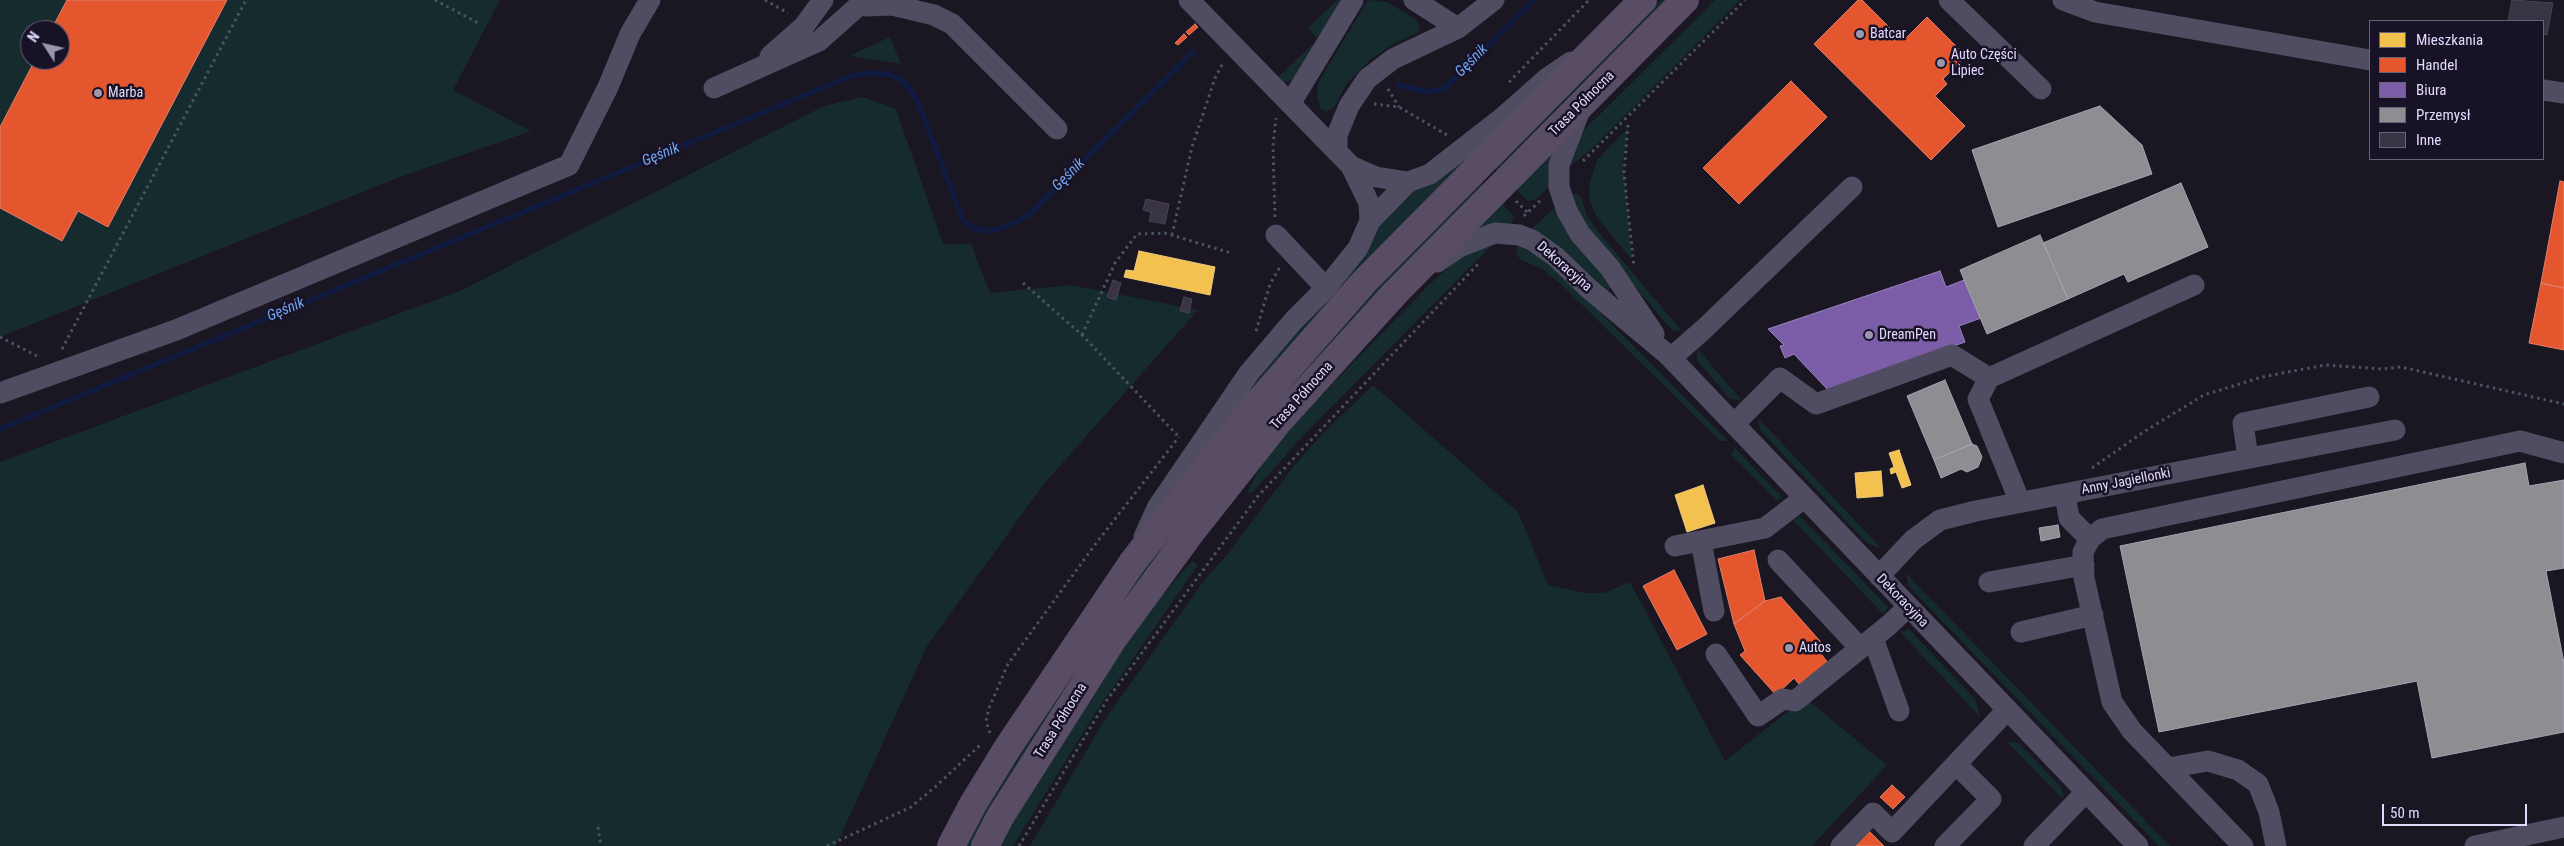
<!DOCTYPE html>
<html>
<head>
<meta charset="utf-8">
<style>
  body { margin:0 }
  #map { position:relative; width:2564px; height:846px; overflow:hidden; background:#1a1622; font-family:"Roboto Condensed",sans-serif }
  canvas { display:block }
  .legend { position:absolute; left:2369px; top:20px; width:175px; height:140px; box-sizing:border-box; background:#181226; border:1px solid #69627c; margin:0; padding:6px 9px; list-style:none; font-size:15px; color:#e2dafc }
  .legend li { display:flex; align-items:center; gap:10px; height:25px }
  .legend b { width:25px; border:1px solid #69627c }
  .north { position:absolute; left:20px; top:20px; width:50px; height:50px; box-sizing:border-box; background:#181226; border:1px solid #69627c; border-radius:50%; rotate:305deg; font-size:14px; font-weight:700; line-height:20px; text-align:center; color:#e2dafc }
  .north::after { content:''; display:block; margin:auto; width:18px; height:22px; background:#9c95b0; clip-path:polygon(50% 0,100% 100%,50% 72%,0 100%) }
  .scale { position:absolute; left:2382px; top:804px; width:145px; height:22px; box-sizing:border-box; border:2px solid #e2dafc; border-top:0; padding-left:6px; font-size:15px; line-height:18px; white-space:nowrap; color:#e2dafc; -webkit-text-stroke:4px #181226; paint-order:stroke }
</style>
</head>
<body>
<div id="map">
<canvas width="2564" height="846"></canvas>
<ul class="legend">
<li><b style="height:14px;background:#f2c14e"></b>Mieszkania</li>
<li><b style="height:14px;background:#e4572e"></b>Handel</li>
<li><b style="height:14px;background:#7b5ea7"></b>Biura</li>
<li><b style="height:14px;background:#8d8d92"></b>Przemysł</li>
<li><b style="height:14px;background:#393444"></b>Inne</li>
</ul>
<div class="north">N</div>
<div class="scale">50 m</div>
</div>
<script>
const ctx = document.querySelector('canvas').getContext('2d');
ctx.lineJoin = 'round';
function fill(path, color) { ctx.fillStyle = color; ctx.fill(path, 'evenodd'); }
const shape = rows => new Path2D(rows.map(r => 'M' + r).join(''));
function strokePath(path, color, width, dash) { ctx.strokeStyle = color; ctx.lineWidth = width; ctx.lineCap = dash ? 'butt' : 'round'; ctx.setLineDash(dash || []); ctx.stroke(path); }
function label(font, color, halo, rows, align = 'center') {
  ctx.font = font + ' "Roboto Condensed",sans-serif'; ctx.lineWidth = 5; ctx.setLineDash([]); ctx.textBaseline = 'middle'; ctx.strokeStyle = halo; ctx.fillStyle = color; for (const [text, x, y, turn = 0] of rows) {
    ctx.save(); ctx.translate(x, y); ctx.rotate((+turn || 0) * Math.PI / 180); ctx.textAlign = isNaN(turn) ? turn : align; if (halo) ctx.strokeText(text, 0, 0); ctx.fillText(text, 0, 0); ctx.restore();
  }
}
fill(shape([
  [0,0,500,0,453,90,531,131,400,177,0,337],
  [30,30,60,30,60,60,30,60],
  [1337,0,1347,0,1295,80,1283,82,1277,78,1318,39,1308,28],
  [1368,0,1387,2,1417,20,1420,28,1418,33,1394,43,1370,60,1348,82,1334,107,1327,112,1321,109,1317,96,1318,83],
  [1661,0,1670,0,1499,172,1494,167],
  [1715,0,1740,0,1627,114,1587,153,1567,168,1580,136,1587,127],
  [890,37,901,64,849,56],
  [863,97,896,109,943,244,971,244,990,293,1071,285,1198,310,1043,485,927,646,836,846,0,846,0,462,462,290,824,106],
  [1627,129,1623,164,1632,260,1596,216,1590,202,1589,185,1597,160],
  [1553,151,1551,185,1535,200,1528,201,1515,188],
  [1459,160,1465,166,1210,438,1385,216,1399,200],
  [1479,181,1485,187,1410,261,972,846,963,846,994,793,1085,650,1200,490,1335,332],
  [1571,194,1578,194,1581,197,1587,216,1595,228,1681,330,1673,331,1604,251,1576,213],
  [1501,202,1514,217,1510,226,1479,228,1477,224],
  [1556,207,1611,288,1608,291,1606,292,1529,231],
  [1495,242,1301,438,1253,492,1247,493,1267,454,1299,418,1429,285,1463,254],
  [1517,244,1544,256,1728,441,1720,441,1562,285,1541,268,1521,260,1517,255],
  [1697,348,1742,401,1729,398,1697,360],
  [1373,385,1518,512,1548,585,1584,593,1604,593,1630,582,1725,761,1805,698,1887,765,1812,846,1030,846,1106,718,1206,578,1227,555,1294,466,1323,433],
  [1758,418,1881,548,1867,543,1760,430],
  [1735,448,1782,497,1777,501,1731,455],
  [1800,516,1888,607,1883,614,1793,520],
  [1192,561,1198,565,1096,712,1013,846,996,846,1083,704,1153,605],
  [1906,573,1908,575,2170,846,2159,846,1914,592,1908,585],
  [1909,629,1975,699,1980,717,1900,632],
  [2006,741,2019,743,2058,784,2062,789,2064,800]
]), '#162b2e');
const homes = shape([
  [1139,251,1215,267,1210,295,1124,277,1126,270,1134,271,1139,251],
  [1899,450,1911,485,1902,488,1896,472,1891,474,1890,469,1894,467,1889,453,1899,450],
  [1881,471,1883,496,1857,498,1855,473,1881,471],
  [1703,485,1715,523,1687,532,1675,495,1703,485]
]);
fill(homes, '#f2c14e');
strokePath(homes, '#edc882', 1);
const shops = shape([
  [67,0,227,0,108,227,78,211,62,241,0,208,0,127,35,60,60,60,60,30,51,30,67,0],
  [1858,0,1862,0,1903,41,1927,17,1966,56,1943,79,1947,84,1935,96,1965,126,1931,160,1814,44,1858,0],
  [1195,24,1198,27,1189,35,1186,32,1195,24],
  [1184,34,1187,37,1178,45,1175,43,1184,34],
  [1791,81,1827,117,1739,204,1703,168,1791,81],
  [2560,181,2564,182,2564,288,2541,283,2560,181],
  [2541,283,2564,288,2564,350,2529,343,2541,283],
  [1754,550,1765,601,1734,624,1718,559,1754,550],
  [1674,570,1707,634,1677,650,1643,586,1674,570],
  [1781,597,1827,649,1821,654,1829,664,1802,688,1794,678,1776,695,1740,655,1745,651,1734,624,1765,601,1781,597],
  [1892,785,1905,797,1893,809,1880,797,1892,785],
  [1868,830,1884,846,1853,846,1868,830]
]);
fill(shops, '#e4572e');
strokePath(shops, '#e37e6c', 1);
const offices = shape([
  [1940,271,1946,287,1964,280,1981,318,1959,326,1965,342,1828,390,1794,354,1785,358,1780,346,1784,345,1768,329,1940,271]
]);
fill(offices, '#7b5ea7');
strokePath(offices, '#9a83c0', 1);
const industry = shape([
  [2100,106,2142,145,2152,174,1998,227,1972,150,2100,106],
  [2181,183,2208,247,2128,282,2124,274,2068,299,2043,243,2181,183],
  [2040,235,2068,299,1987,334,1960,270,2040,235],
  [1945,380,1972,444,1934,460,1907,396,1945,380],
  [1972,444,1977,446,1982,457,1978,467,1967,472,1961,469,1941,478,1934,460,1972,444],
  [2525,463,2529,486,2564,480,2564,568,2546,571,2564,663,2564,732,2432,758,2417,681,2159,732,2120,546,2525,463],
  [2058,525,2060,537,2041,541,2039,528,2058,525]
]);
fill(industry, '#8d8d92');
strokePath(industry, '#a6a4b2', 1);
strokePath(shape([
  [1398,85,1428,92,1444,89,1534,0],
  [0,429,851,76,867,73,887,74,900,79,909,88,917,100,963,220,974,228,987,231,999,229,1026,217,1038,206,1193,52]
]), '#101b3f', 5.5);
const building = shape([
  [2512,0,2553,3,2547,35,2543,34,2543,21,2508,21,2512,0],
  [1146,199,1169,204,1165,224,1149,221,1151,212,1143,210,1146,199],
  [1113,280,1121,283,1116,300,1107,297,1113,280],
  [1184,297,1192,299,1189,313,1180,311,1184,297]
]);
fill(building, '#393444');
strokePath(building, '#484255', 1);
strokePath(shape([
  [435,0,480,24],
  [765,0,788,13],
  [1509,82,1589,0],
  [1388,89,1399,107],
  [1374,104,1399,107,1447,135],
  [1628,125,1624,173,1634,267],
  [1583,161,1745,0],
  [1516,201,1528,213],
  [1524,216,1543,198],
  [1275,217,1273,146,1276,118],
  [1172,235,1192,147,1215,78,1223,63],
  [1023,283,1082,335,1179,437],
  [1256,331,1270,284,1280,267],
  [1082,335,1115,263,1137,234,1165,233,1231,253],
  [0,337,39,357],
  [62,349,246,0],
  [2092,468,2145,431,2204,395,2262,377,2325,365,2383,369,2401,367,2564,404],
  [990,733,986,721,989,708,1008,664,1097,542,1179,437],
  [598,827,601,846],
  [827,846,911,807,935,787,980,745],
  [1019,846,1107,700,1258,496,1480,262]
]), '#4b5462', 3, [2.5, 4]);
strokePath(shape([
  [1414,0,1458,28],
  [1949,0,2041,89],
  [2063,0,2095,12,2370,60],
  [866,6,892,5,934,15,952,24,1057,129],
  [770,56,804,26,823,0],
  [714,88,819,41,856,8],
  [2543,90,2564,93],
  [1290,104,1353,0],
  [1580,110,1559,165,1559,187,1567,211,1580,234,1610,268,1654,334],
  [1337,152,1337,135,1349,106,1367,79,1393,59,1458,28,1494,0],
  [1351,166,1376,177,1408,182,1430,174,1502,118,1546,79,1571,62],
  [1370,221,1408,182],
  [1276,235,1326,288],
  [1437,262,1459,247,1495,233,1519,235,1532,240,1556,257,1588,288,1668,355,2138,846],
  [1671,358,1704,329,1852,187],
  [0,393,176,330,569,165,608,87,630,34,650,0],
  [1734,424,1780,378,1816,404,1952,355,1989,378],
  [2248,458,2243,423,2369,397],
  [2065,494,2069,518,2090,539],
  [2020,502,1978,399,1989,378,2194,285],
  [1144,537,1157,508,1249,373,1294,320,1326,288,1358,248,1370,221,1369,203,1351,166,1189,0],
  [1701,541,1714,611],
  [1675,546,1765,528,1804,498],
  [1778,560,1860,648],
  [1879,576,1913,540,1940,520,1976,511,2395,430],
  [1989,582,2084,565],
  [2021,632,2093,615],
  [1873,638,1899,711],
  [1716,654,1758,716,1783,699,1795,701,1889,625,1908,607],
  [2168,768,2208,761,2238,770,2258,784,2269,812,2276,846],
  [1841,846,1873,813,1892,832,2007,710],
  [1945,846,1991,799,1956,764],
  [2034,846,2086,792],
  [2243,846,2132,731,2112,702,2084,578,2083,552,2090,539,2102,529,2520,441,2564,453],
  [2475,846,2564,827]
]), '#504c61', 21);
strokePath(shape([
  [951,846,973,804,1008,747,1132,563,1256,405,1364,282,1643,0],
  [985,846,1000,817,1113,639,1192,531,1278,422,1396,292,1685,0]
]), '#594d66', 28);
for (const [x, y, r, color] of [
  [1860,34,5,"#9c95b0"],
  [1941,63,5,"#9c95b0"],
  [98,93,5,"#9c95b0"],
  [1869,335,5,"#9c95b0"],
  [1789,648,5,"#9c95b0"]
]) { const dot = new Path2D(); dot.arc(x, y, r, 0, 2 * Math.PI); ctx.fillStyle = color; ctx.fill(dot); strokePath(dot, '#181226', 2); }
label('14px', '#e2dafc', '#181226', [
  ["Batcar",1870,34],
  ["Auto Części",1951,55],
  ["Lipiec",1951,71],
  ["Marba",108,93],
  ["DreamPen",1879,335],
  ["Autos",1799,648]
], 'left');
label('14px', '#e2dafc', '#181226', [
  ["Trasa Północna",1582,104,-45],
  ["Dekoracyjna",1564,267,41],
  ["Trasa Północna",1302,396,-48],
  ["Anny Jagiellonki",2126,482,-11],
  ["Dekoracyjna",1902,601,46],
  ["Trasa Północna",1061,721,-58]
]);
label('italic 15px', '#71a7f3', '#181226', [
  ["Gęśnik",1472,61,-45],
  ["Gęśnik",661,155,-23],
  ["Gęśnik",1069,175,-45],
  ["Gęśnik",286,310,-23]
]);
</script>
</body>
</html>
